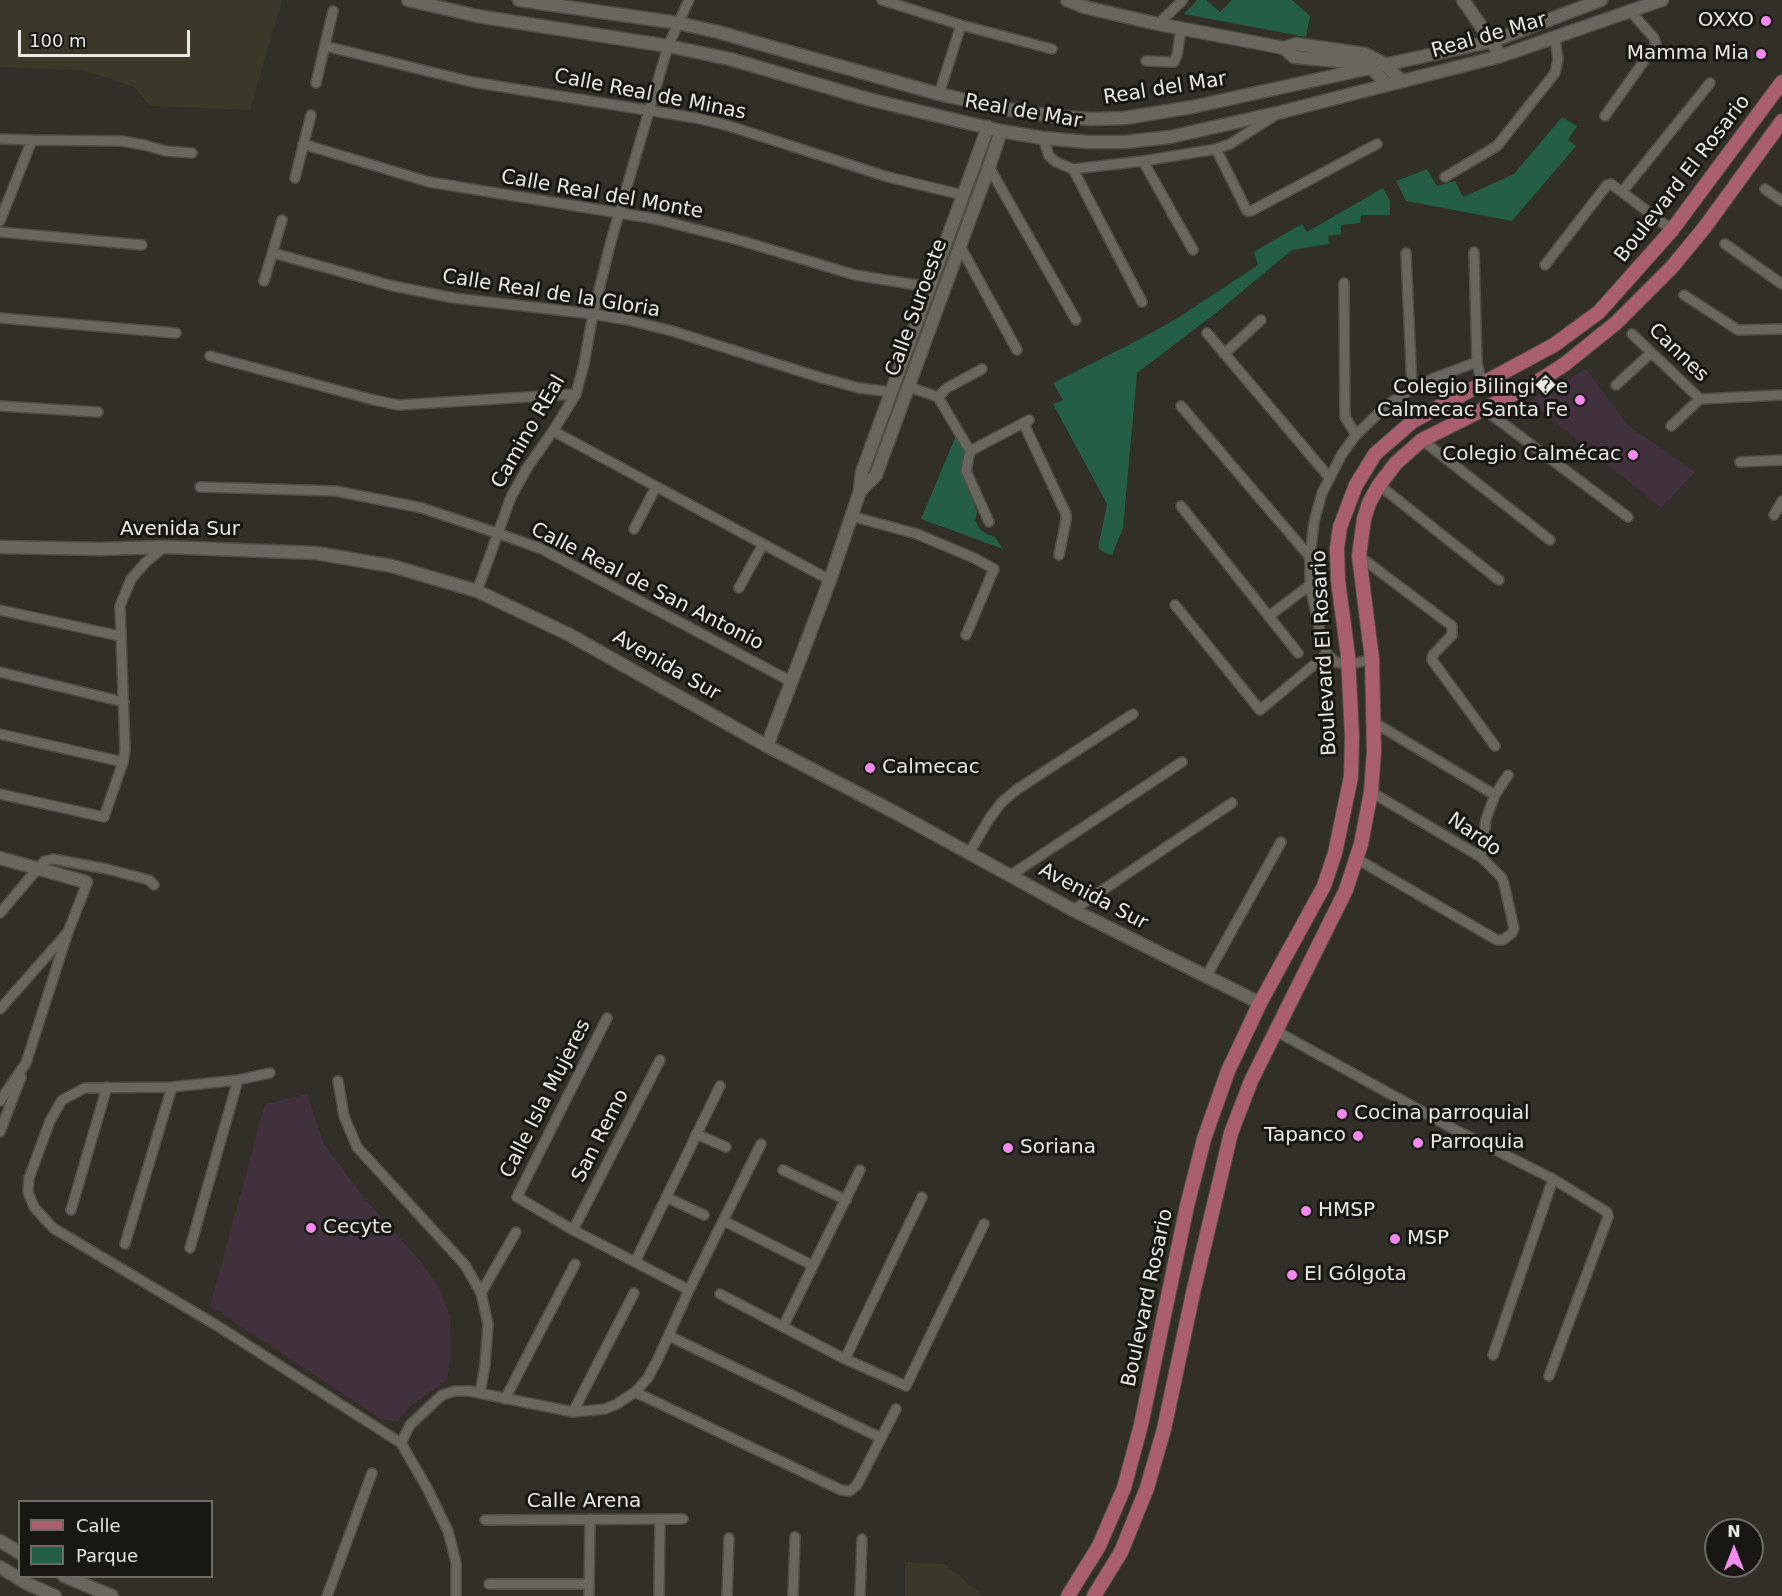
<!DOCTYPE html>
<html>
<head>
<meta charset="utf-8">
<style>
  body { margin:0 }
  #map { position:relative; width:1782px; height:1596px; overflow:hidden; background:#312f27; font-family:"DejaVu Sans",sans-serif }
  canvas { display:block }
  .legend { position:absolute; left:18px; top:1500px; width:195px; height:78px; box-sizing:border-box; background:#181713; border:2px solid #6c6b66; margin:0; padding:8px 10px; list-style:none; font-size:18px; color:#e9e8e3 }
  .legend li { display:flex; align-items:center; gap:12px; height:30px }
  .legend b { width:30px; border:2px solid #6c6b66 }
  .north { position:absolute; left:1704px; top:1518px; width:60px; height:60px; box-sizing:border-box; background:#181713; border:2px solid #6c6b66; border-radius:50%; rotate:0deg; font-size:16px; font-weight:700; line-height:24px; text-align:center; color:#e9e8e3 }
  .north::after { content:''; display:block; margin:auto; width:21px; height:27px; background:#f589ef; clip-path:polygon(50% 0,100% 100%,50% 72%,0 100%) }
  .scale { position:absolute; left:18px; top:30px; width:172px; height:27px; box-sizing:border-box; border:3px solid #e9e8e3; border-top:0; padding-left:8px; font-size:18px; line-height:21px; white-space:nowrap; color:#e9e8e3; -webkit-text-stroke:4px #181713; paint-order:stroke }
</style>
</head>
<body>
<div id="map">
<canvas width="1782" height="1596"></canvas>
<ul class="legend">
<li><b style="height:8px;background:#a95f70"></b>Calle</li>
<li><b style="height:16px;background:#245e46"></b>Parque</li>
</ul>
<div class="north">N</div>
<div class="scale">100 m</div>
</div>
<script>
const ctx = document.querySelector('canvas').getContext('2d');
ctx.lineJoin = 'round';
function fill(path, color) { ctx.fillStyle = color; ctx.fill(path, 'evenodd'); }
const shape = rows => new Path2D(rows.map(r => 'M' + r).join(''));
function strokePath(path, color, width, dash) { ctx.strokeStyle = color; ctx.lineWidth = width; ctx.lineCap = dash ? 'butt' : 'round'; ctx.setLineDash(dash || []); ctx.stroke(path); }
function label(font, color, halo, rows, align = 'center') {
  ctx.font = font + ' "DejaVu Sans",sans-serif'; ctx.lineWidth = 6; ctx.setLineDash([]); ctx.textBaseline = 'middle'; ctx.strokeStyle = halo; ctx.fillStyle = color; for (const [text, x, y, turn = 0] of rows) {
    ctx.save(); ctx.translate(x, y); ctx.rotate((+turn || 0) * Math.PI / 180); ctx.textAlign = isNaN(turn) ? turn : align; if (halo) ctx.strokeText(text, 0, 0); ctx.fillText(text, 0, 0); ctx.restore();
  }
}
fill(shape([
  [0,0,282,0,250,110,150,106,134,87,86,71,0,67],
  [905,1562,945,1564,983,1596,905,1596]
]), '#3b3729');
fill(shape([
  [1586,369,1628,425,1695,472,1661,508,1529,401],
  [307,1094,324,1144,361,1194,422,1263,439,1288,450,1315,451,1357,447,1380,412,1405,398,1421,381,1419,210,1306,265,1104]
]), '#40313d');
fill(shape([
  [1197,0,1206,0,1220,12,1232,0,1292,0,1310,16,1306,37,1184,14],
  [1562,117,1577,126,1568,140,1576,146,1512,221,1406,201,1396,181,1427,169,1437,186,1455,181,1463,197,1514,174],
  [1383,188,1390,201,1390,215,1361,215,1360,223,1341,225,1341,234,1328,236,1329,244,1292,250,1216,313,1137,373,1123,528,1112,555,1103,552,1098,548,1107,504,1053,404,1063,400,1053,383,1140,339,1176,319,1258,265,1254,252,1302,224,1307,232],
  [958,431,968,447,961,469,977,512,975,521,979,528,986,534,995,537,1003,549,921,519]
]), '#245e46');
const street = shape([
  [882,0,961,25,1052,49],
  [1158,24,1183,0],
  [325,46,472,82,696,118,726,125,888,177,963,195],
  [1146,61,1174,62,1177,55,1181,29],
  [316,83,333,11],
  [939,94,961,25],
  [1605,116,1656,44,1654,38,1630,11],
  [1043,138,1049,156,1056,162,1073,169,1142,302],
  [0,139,32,140],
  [303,144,429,182,656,219,742,241,855,275,929,287],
  [1216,149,1247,211,1251,211,1377,144],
  [1143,161,1193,250],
  [989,167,1076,320],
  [1073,169,1143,161,1216,149,1230,144,1274,116],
  [1445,177,1497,146,1555,73,1558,60,1555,38],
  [295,178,311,115],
  [1765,189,1782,201],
  [1622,192,1710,83],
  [0,221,32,140,122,141,144,145,166,151,192,153],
  [0,232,142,245],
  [1725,244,1782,284],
  [960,246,1017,350],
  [1474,252,1477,362,1482,385],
  [273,253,393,286,454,298,593,314,628,320,672,331,822,378,859,388,891,392],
  [1406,253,1412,389],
  [1545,265,1607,185,1611,184,1622,192,1672,230],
  [264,281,282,220],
  [1344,283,1345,417,1356,435],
  [1684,295,1738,330,1782,329],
  [0,318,176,333],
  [1207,333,1329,477],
  [1632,334,1700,399,1782,395],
  [1224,354,1261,320],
  [210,356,374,400,398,405,576,394],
  [1616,385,1651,353],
  [909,387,938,397],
  [938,397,970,451,966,471,989,522],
  [938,397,947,388,982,369],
  [0,406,98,412],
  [1181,406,1310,557],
  [1485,410,1628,517],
  [1024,424,1066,514,1066,520,1059,555],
  [1671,426,1700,399],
  [553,431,830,580],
  [1422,440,1550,540],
  [970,451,1029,420],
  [1740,462,1782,460],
  [1379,485,1499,580],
  [200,487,336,491,422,508,497,533,542,549,792,682],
  [1181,506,1298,653],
  [1774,515,1782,501],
  [851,516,917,534,974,558,994,569,966,635],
  [634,529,656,487],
  [1359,556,1452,626,1452,635,1433,655,1432,660,1495,746],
  [739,588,763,544],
  [477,591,511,497,527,468,553,431,576,394,584,364,593,314,611,241,668,46,689,0],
  [1175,605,1260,710,1327,654],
  [0,610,120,636],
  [1269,616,1310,585],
  [1372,659,1348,665,1336,662,1327,654,1320,632,1310,585,1310,557,1314,522,1322,493,1342,454,1356,435,1386,406,1412,389,1434,378,1477,362],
  [0,672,124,702],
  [1375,723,1495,795],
  [0,734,123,762],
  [0,794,104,817,123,762,125,750,120,606,131,579,146,562,164,547],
  [969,853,989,819,1001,803,1016,790,1133,714],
  [1481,857,1486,819,1495,795,1508,775],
  [1357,859,1497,940,1503,940,1512,933,1514,928,1504,884,1502,878,1481,857,1371,792],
  [1011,875,1182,762],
  [1073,910,1232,803],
  [0,913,39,867,45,861,53,859,107,869,149,880,154,885],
  [1206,977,1281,842],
  [0,1009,68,932,86,886,86,882],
  [607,1018,517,1197,573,1230,689,1290],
  [1276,1031,1452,1128,1553,1179,1607,1212,1608,1217,1549,1376],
  [270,1073,238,1080,172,1087,85,1088,62,1100,50,1121,29,1178,28,1192,34,1207,53,1228,216,1325,401,1443],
  [338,1081,344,1116,357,1147,465,1265,481,1293,488,1324,485,1365,480,1393],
  [0,1101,26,1063,68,932],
  [0,1132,21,1077],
  [696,1134,726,1147],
  [783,1170,846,1200],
  [666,1197,704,1215],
  [71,1210,107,1087],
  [724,1221,812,1265],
  [573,1230,660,1060],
  [125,1244,172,1087],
  [190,1248,238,1080],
  [636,1260,720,1086],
  [481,1293,516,1232],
  [720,1294,845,1359,906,1386,984,1224],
  [783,1327,860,1170],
  [669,1336,881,1438],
  [1493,1355,1553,1179],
  [845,1359,922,1197],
  [635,1392,841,1490,850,1491,857,1485,896,1409],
  [505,1399,575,1264],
  [573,1412,634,1293],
  [485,1520,683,1519],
  [489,1584,589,1584],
  [327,1596,372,1473],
  [456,1596,456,1562,448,1531,427,1488,401,1443,410,1425,442,1395,455,1391,469,1391,573,1412,605,1409,617,1404,635,1392,647,1379,657,1361,689,1290,761,1144],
  [589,1596,590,1519],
  [659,1596,660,1520],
  [727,1596,729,1538],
  [793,1596,795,1537],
  [860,1596,862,1539]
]);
const secondary = shape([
  [408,0,477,16,668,46,730,59,868,99,1001,131,1043,138,1088,142,1125,142,1170,137,1281,112,1501,56,1662,0],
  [519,0,678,23,718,32,939,94,1006,109,1051,116,1090,119,1125,118,1192,107,1493,41,1601,0],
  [1067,0,1084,7,1158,24,1284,48,1296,44,1365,54,1385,64,1401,81],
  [1463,0,1496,48],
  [1284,48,1294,57,1360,63,1371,68,1387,84],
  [860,491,876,475,989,167,1001,131],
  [0,547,101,549,164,547,316,553,392,566,477,591,568,634,767,746,896,813,1073,910,1260,1003],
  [767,746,830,580,860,491,862,472,988,127],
  [0,858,86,882],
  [0,1541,20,1553],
  [0,1567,28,1584,55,1596],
  [64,1576,112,1596]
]);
const primary = shape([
  [1068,1596,1099,1546,1124,1488,1141,1425,1187,1206,1204,1139,1228,1071,1260,1003,1324,886,1335,853,1351,777,1352,737,1348,656,1338,580,1337,548,1340,527,1356,485,1375,454,1413,421,1554,345,1599,312,1672,230,1782,82],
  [1094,1596,1121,1552,1147,1488,1164,1429,1193,1293,1231,1133,1251,1081,1346,890,1361,844,1371,792,1374,751,1372,659,1359,556,1364,519,1369,503,1379,485,1396,463,1422,440,1534,384,1565,364,1616,323,1672,267,1705,227,1782,121]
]);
strokePath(street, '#4f4d47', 12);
strokePath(secondary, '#4f4d47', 15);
strokePath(primary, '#4f4d47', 16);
strokePath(street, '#68665d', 9);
strokePath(secondary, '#68665d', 12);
strokePath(primary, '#a95f70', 14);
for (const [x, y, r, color] of [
  [1766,21,6,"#f589ef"],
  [1761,54,6,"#f589ef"],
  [1580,400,6,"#f589ef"],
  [1633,455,6,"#f589ef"],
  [870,768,6,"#f589ef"],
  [1342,1114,6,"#f589ef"],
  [1358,1136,6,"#f589ef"],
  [1418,1143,6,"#f589ef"],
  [1008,1148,6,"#f589ef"],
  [1306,1211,6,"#f589ef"],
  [311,1228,6,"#f589ef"],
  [1395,1239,6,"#f589ef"],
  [1292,1275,6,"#f589ef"]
]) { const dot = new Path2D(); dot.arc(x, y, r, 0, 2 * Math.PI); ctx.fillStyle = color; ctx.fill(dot); strokePath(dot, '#181713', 2); }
label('20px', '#e9e8e3', '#181713', [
  ["OXXO",1754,21,"right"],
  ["Mamma Mia",1749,54,"right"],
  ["Colegio Bilingi�e",1568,388,"right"],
  ["Calmecac Santa Fe",1568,411,"right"],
  ["Colegio Calmécac",1621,455,"right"],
  ["Calmecac",882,768],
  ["Cocina parroquial",1354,1114],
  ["Tapanco",1346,1136,"right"],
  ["Parroquia",1430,1143],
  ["Soriana",1020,1148],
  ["HMSP",1318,1211],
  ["Cecyte",323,1228],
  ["MSP",1407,1239],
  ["El Gólgota",1304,1275]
], 'left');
label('20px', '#e9e8e3', '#181713', [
  ["Real de Mar",1489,36,-16],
  ["Real del Mar",1165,89,-9],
  ["Calle Real de Minas",650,95,11],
  ["Real de Mar",1023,112,10],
  ["Boulevard El Rosario",1683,179,-52],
  ["Calle Real del Monte",602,195,10],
  ["Calle Real de la Gloria",551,294,9],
  ["Calle Suroeste",917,308,-70],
  ["Cannes",1678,353,44],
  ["Camino REal",529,432,-60],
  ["Avenida Sur",180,530],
  ["Calle Real de San Antonio",647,587,27],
  ["Boulevard El Rosario",1325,653,-93],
  ["Avenida Sur",666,666,30],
  ["Nardo",1474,835,35],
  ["Avenida Sur",1093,897,28],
  ["Calle Isla Mujeres",546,1099,-63],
  ["San Remo",601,1136,-63],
  ["Boulevard Rosario",1148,1298,-78],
  ["Calle Arena",584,1502]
]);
</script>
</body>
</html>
